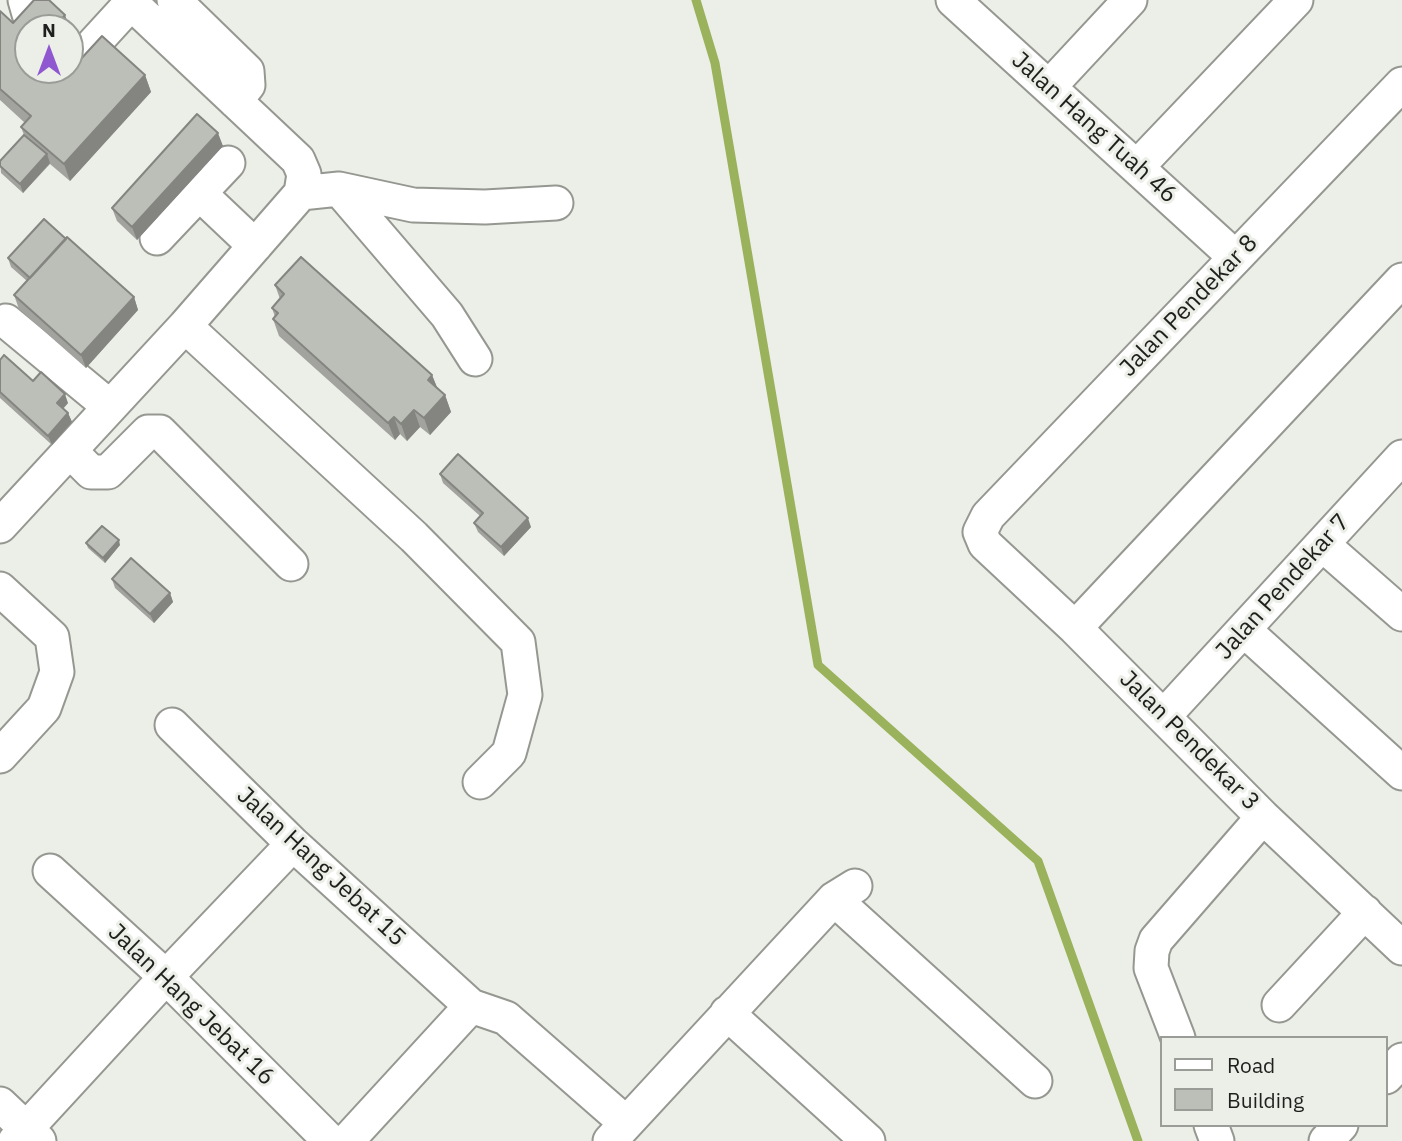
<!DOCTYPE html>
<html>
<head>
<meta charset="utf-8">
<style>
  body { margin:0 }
  #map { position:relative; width:1402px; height:1141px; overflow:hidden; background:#ecefe8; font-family:"IBM Plex Sans",sans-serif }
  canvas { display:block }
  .legend { position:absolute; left:1160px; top:1036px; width:228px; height:91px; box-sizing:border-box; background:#ecefe8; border:2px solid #9a9c97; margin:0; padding:9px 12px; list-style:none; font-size:21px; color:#1f201d }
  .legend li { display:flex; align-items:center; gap:14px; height:35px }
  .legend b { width:35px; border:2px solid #9a9c97 }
  .north { position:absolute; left:14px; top:14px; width:70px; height:70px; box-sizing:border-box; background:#ecefe8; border:2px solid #9a9c97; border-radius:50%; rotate:0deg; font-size:19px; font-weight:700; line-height:28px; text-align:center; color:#1f201d }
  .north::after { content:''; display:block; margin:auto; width:24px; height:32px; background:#9058d0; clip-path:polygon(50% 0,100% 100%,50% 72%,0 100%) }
</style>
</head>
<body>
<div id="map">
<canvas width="1402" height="1141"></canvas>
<ul class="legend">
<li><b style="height:9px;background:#fff"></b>Road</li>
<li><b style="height:19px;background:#bcbeb8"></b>Building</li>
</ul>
<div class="north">N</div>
</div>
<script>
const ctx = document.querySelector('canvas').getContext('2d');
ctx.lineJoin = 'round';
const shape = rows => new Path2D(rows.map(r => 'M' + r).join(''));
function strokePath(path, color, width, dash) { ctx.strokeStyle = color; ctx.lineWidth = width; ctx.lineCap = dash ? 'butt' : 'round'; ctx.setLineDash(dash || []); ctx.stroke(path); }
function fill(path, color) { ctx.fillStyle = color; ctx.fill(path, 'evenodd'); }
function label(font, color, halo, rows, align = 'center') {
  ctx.font = font + ' "IBM Plex Sans",sans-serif'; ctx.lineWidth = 6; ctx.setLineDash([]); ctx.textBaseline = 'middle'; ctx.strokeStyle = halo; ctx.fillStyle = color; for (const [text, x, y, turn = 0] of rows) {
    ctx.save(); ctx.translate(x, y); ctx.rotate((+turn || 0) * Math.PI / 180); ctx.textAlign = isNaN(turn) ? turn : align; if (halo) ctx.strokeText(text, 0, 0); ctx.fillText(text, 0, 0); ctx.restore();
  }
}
strokePath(shape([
  [696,0,715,63,818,665,1038,861,1138,1141]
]), '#9ab25b', 9);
const minor = shape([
  [25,0,29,14,36,22],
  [174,0,247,71,248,85,235,101],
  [953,0,1235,257],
  [70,51,80,53,89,49,131,3],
  [1402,84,988,516,980,532,985,544,1075,628,1263,817,1402,948],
  [1049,87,1130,0],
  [1137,167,1296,0],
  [339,189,447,315,475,359],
  [199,193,255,246],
  [301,193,339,189,413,205,485,207,556,203],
  [157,238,228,163],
  [6,321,110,407],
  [185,326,414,537,518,642,525,695,509,753,480,782],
  [70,451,91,472,108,472,148,432,160,432,291,564],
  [0,526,185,326,301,193,304,174,298,160,128,0],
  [1322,544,1402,614],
  [0,589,52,637,57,672,44,708,0,756],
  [1075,628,1402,280],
  [1244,630,1402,773],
  [1164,716,1402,457],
  [172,725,293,844,471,1006,506,1018,626,1123],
  [50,871,166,977,330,1141],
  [834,899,1035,1081],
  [1279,1005,1365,912],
  [727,1013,868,1141],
  [1178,1038,1151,968,1152,951,1156,940,1263,817],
  [1386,1077,1402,1060],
  [0,1104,39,1141],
  [1211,1125,1217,1141],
  [15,1141,166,977,293,844],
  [347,1141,471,1006],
  [610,1141,834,899,855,886],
  [1326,1141,1341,1125]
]);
strokePath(minor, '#959791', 37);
strokePath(minor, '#fff', 33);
fill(shape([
  [0,11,28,70,68,73,145,75,151,92,70,181,50,164,23,193,1,173,0,161,24,135,21,127,25,123,0,100],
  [223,146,137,240,117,221,112,208],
  [66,239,134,297,138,310,86,368,19,309,14,295,27,281,11,267,8,258],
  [275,285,432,375,437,388,445,395,451,412,430,435,420,427,407,441,400,434,395,440,279,336,273,319,275,317,272,308,280,299],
  [0,360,68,403,63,409,68,413,72,422,52,445,0,398],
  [440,474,531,527,504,556,478,532,474,523,480,516,443,483],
  [86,543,120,545,105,563,88,548],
  [112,579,170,593,173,602,154,623,115,588]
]), '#a2a39e');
fill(shape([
  [65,15,70,28,53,28],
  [145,75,151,92,70,181,64,164],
  [218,133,223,146,137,240,132,227],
  [47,154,50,163,23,193,20,184],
  [134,297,138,310,86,368,81,355],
  [432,375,439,392,428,380],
  [65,394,68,403,60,412,57,403],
  [445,395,451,412,430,435,424,418],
  [414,410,420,427,407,441,401,424],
  [68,413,72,422,52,445,48,436],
  [394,417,400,434,395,440,388,423],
  [528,518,531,527,504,556,501,547],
  [119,540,120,545,105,563,103,558],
  [170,593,173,602,154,623,150,614]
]), '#848581');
const building = shape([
  [34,0,49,0,65,15,53,28,28,28,28,70,65,70,68,73,102,36,145,75,64,164,21,127,31,116,0,89,0,11,13,23,34,0],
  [197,114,218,133,132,227,112,208,197,114],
  [24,135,47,154,20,184,0,166,0,161,24,135],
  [44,219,66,239,30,278,8,258,44,219],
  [67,237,134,297,81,355,14,295,67,237],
  [301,257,432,375,428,380,445,395,424,418,414,410,401,424,394,417,388,423,273,319,278,313,272,308,284,294,275,285,301,257],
  [4,355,33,381,41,372,65,394,57,403,68,413,48,436,0,392,0,360,4,355],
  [458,454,528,518,501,547,474,523,483,513,440,474,458,454],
  [102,526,119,540,103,558,86,543,102,526],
  [131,558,170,593,150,614,112,579,131,558]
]);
fill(building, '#bcbeb8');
strokePath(building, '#848581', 2);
label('24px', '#1f201d', '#ecefe8', [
  ["Jalan Hang Tuah 46",1094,128,42],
  ["Jalan Pendekar 8",1189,306,-46],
  ["Jalan Pendekar 7",1283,587,-48],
  ["Jalan Pendekar 3",1189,741,45],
  ["Jalan Hang Jebat 15",321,867,43],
  ["Jalan Hang Jebat 16",191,1005,44]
]);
</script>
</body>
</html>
